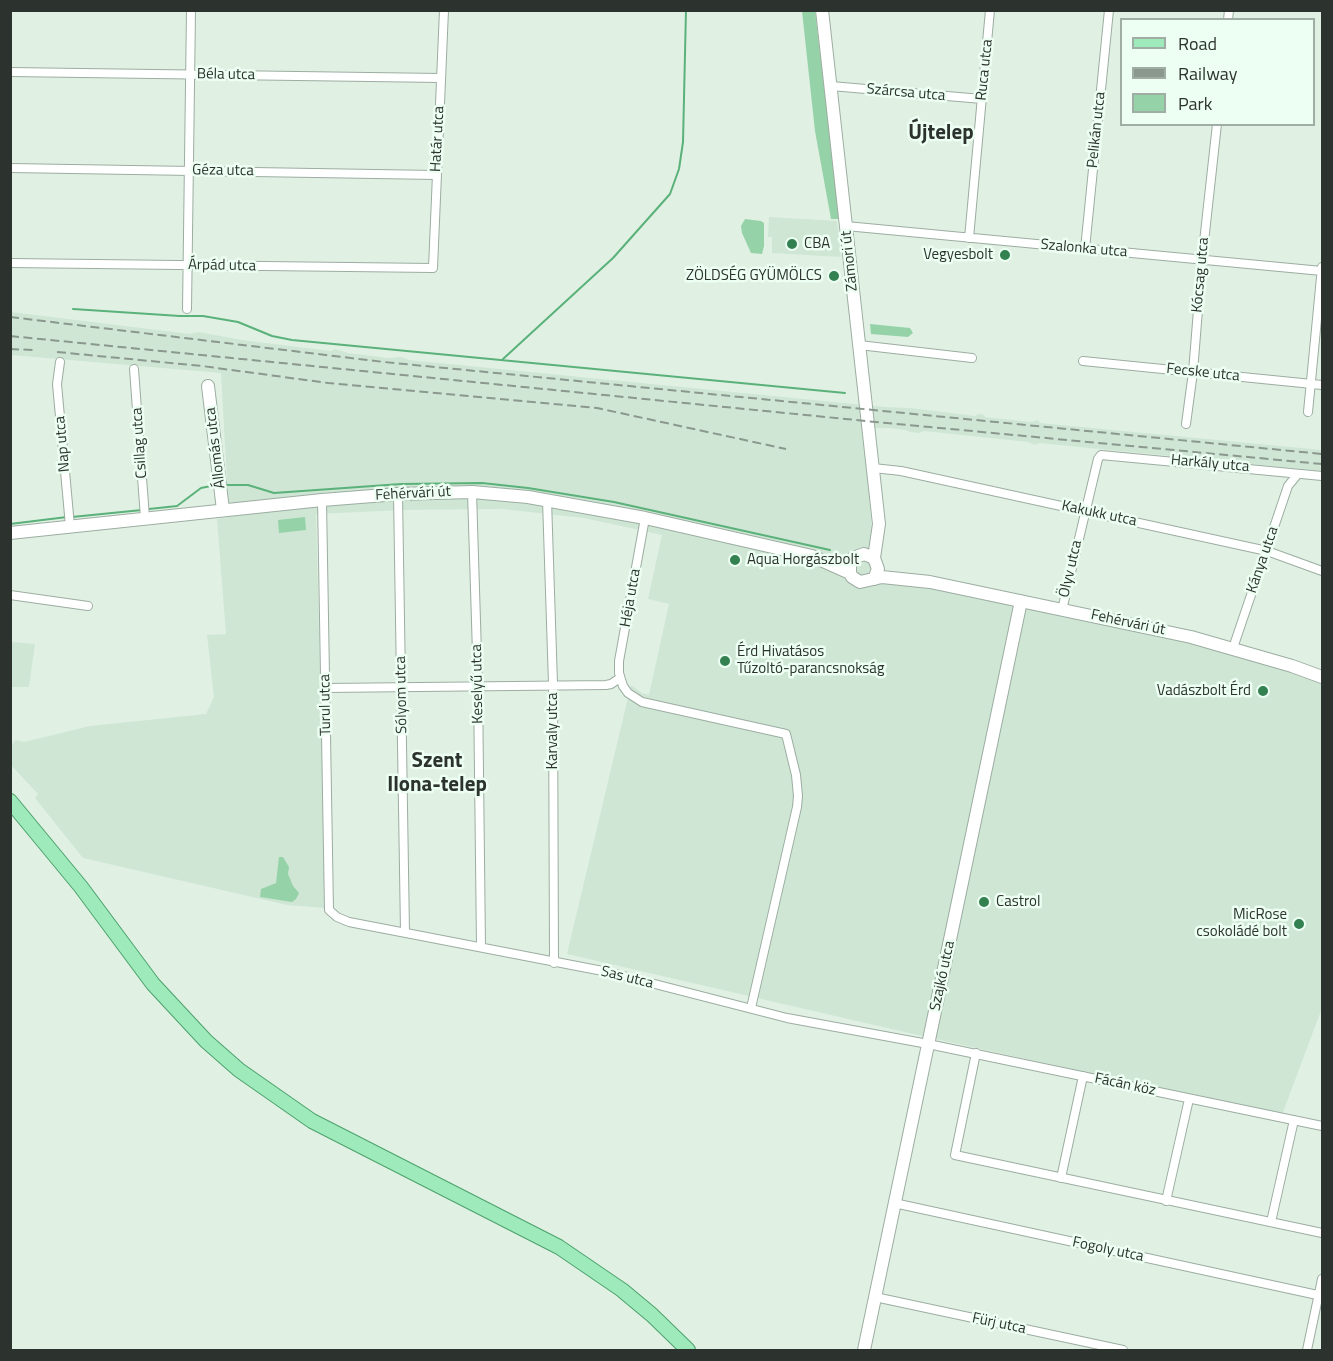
<!DOCTYPE html>
<html>
<head>
<meta charset="utf-8">
<style>
  body { margin:0 }
  #map { position:relative; width:1333px; height:1361px; overflow:hidden; background:#e0f1e4; font-family:"Titillium Web",sans-serif }
  canvas { display:block }
  .frame { position:absolute; inset:0; border:12px solid #2c332e; pointer-events:none }
  .legend { position:absolute; left:1120px; top:18px; width:195px; height:108px; box-sizing:border-box; background:#edfff2; border:2px solid #a0ada4; margin:0; padding:8px 10px; list-style:none; font-size:18px; color:#2c332e }
  .legend li { display:flex; align-items:center; gap:12px; height:30px }
  .legend b { width:30px; border:2px solid #a0ada4 }
</style>
</head>
<body>
<div id="map">
<canvas width="1333" height="1361"></canvas>
<div class="frame"></div>
<ul class="legend">
<li><b style="height:8px;background:#9eeabb"></b>Road</li>
<li><b style="height:8px;background:#8b988e"></b>Railway</li>
<li><b style="height:16px;background:#96d2a8"></b>Park</li>
</ul>
</div>
<script>
const ctx = document.querySelector('canvas').getContext('2d');
ctx.lineJoin = 'round';
function fill(path, color) { ctx.fillStyle = color; ctx.fill(path, 'evenodd'); }
const shape = rows => new Path2D(rows.map(r => 'M' + r).join(''));
function strokePath(path, color, width, dash) { ctx.strokeStyle = color; ctx.lineWidth = width; ctx.lineCap = dash ? 'butt' : 'round'; ctx.setLineDash(dash || []); ctx.stroke(path); }
function label(font, color, halo, rows, align = 'center') {
  ctx.font = font + ' "Titillium Web",sans-serif'; ctx.lineWidth = 5; ctx.setLineDash([]); ctx.textBaseline = 'middle'; ctx.strokeStyle = halo; ctx.fillStyle = color; for (const [text, x, y, turn = 0] of rows) {
    ctx.save(); ctx.translate(x, y); ctx.rotate((+turn || 0) * Math.PI / 180); ctx.textAlign = isNaN(turn) ? turn : align; if (halo) ctx.strokeText(text, 0, 0); ctx.fillText(text, 0, 0); ctx.restore();
  }
}
fill(shape([
  [769,217,837,221,841,257,772,253,772,237,768,237],
  [11,312,190,334,198,332,242,340,331,351,335,349,348,353,388,358,401,357,409,360,449,364,885,407,911,408,975,416,978,414,983,414,985,417,1031,422,1038,420,1040,423,1322,450,1322,471,1039,443,1035,445,1028,442,924,431,919,433,910,432,905,430,889,428,863,428,876,578,1022,605,1232,651,1322,684,1322,1008,1282,1115,926,1037,567,954,631,685,642,693,649,695,669,604,648,599,662,535,584,518,502,509,404,510,316,514,326,908,287,905,83,858,35,798,38,794,11,765,11,745,16,740,24,742,90,726,206,714,214,697,207,635,226,634,217,519,229,517,221,373,11,355],
  [11,642,35,644,29,687,11,687]
]), '#cfe6d5');
fill(shape([
  [802,11,815,11,840,219,831,219,815,131],
  [745,219,761,221,764,223,764,246,762,254,751,253,742,233,741,226],
  [870,324,910,328,913,333,908,337,871,334],
  [305,517,306,530,279,533,278,520],
  [279,857,283,857,289,867,288,874,293,886,299,893,296,899,292,902,260,897,261,889,276,883]
]), '#96d2a8');
strokePath(shape([
  [73,309,180,316,203,316,238,322,272,336,292,340,845,393],
  [503,359,613,258,670,194,679,169,683,142,686,10],
  [225,485,248,485,274,493,401,484,482,483,528,488,614,502,830,550],
  [149,509,177,506,201,488,216,485],
  [72,517,142,510],
  [10,524,67,517]
]), '#5ab179', 2);
const street = shape([
  [1228,20,1229,10],
  [10,72,441,78],
  [831,86,982,99],
  [10,168,436,175],
  [846,226,1322,271],
  [969,238,990,10],
  [1085,249,1109,10],
  [10,263,433,268,444,10],
  [187,309,191,10],
  [859,345,972,358],
  [1083,361,1322,385],
  [60,362,57,384,70,526],
  [134,369,145,518],
  [1308,412,1322,267],
  [1186,424,1193,372,1202,260,1217,124],
  [873,468,901,471,1267,551,1322,571],
  [472,492,478,686,481,947],
  [398,494,405,932],
  [322,500,329,910,337,917,349,922,608,972,787,1018,928,1044,1322,1126],
  [547,500,553,684,554,963],
  [645,518,619,661,619,673,623,686,628,693,642,702,786,734,796,775,798,796,797,807,751,1008],
  [10,595,88,606],
  [1062,610,1098,459,1101,455,1322,476],
  [1233,648,1288,486,1297,475],
  [326,688,606,685,611,684,620,678],
  [976,1053,955,1155,1322,1233],
  [1061,1178,1083,1076],
  [1166,1201,1189,1099],
  [894,1203,1322,1296],
  [1271,1222,1294,1120],
  [875,1297,1123,1350],
  [1307,1350,1322,1279]
]);
const secondary = shape([
  [822,10,879,524,874,558],
  [208,386,223,510],
  [10,533,322,500,398,494,472,492,528,497,645,518,812,556,850,573],
  [874,579,878,569,874,558,864,554,853,558,850,565,850,573,852,577,860,582,882,577,930,582,1191,637,1292,666,1322,677],
  [864,1350,1021,601]
]);
const primary = shape([
  [10,801,81,887,153,984,206,1041,239,1070,312,1121,559,1247,622,1290,652,1315,688,1350]
]);
strokePath(street, '#9cada1', 10);
strokePath(secondary, '#9cada1', 14);
strokePath(primary, '#4ca16c', 16);
strokePath(street, '#fff', 8);
strokePath(secondary, '#fff', 12);
strokePath(primary, '#9eeabb', 14);
strokePath(shape([
  [10,317,384,362,1322,454],
  [10,336,876,422,1322,464],
  [10,349,33,350],
  [57,352,202,366,328,383,597,408,786,449]
]), '#8b988e', 2, [9, 4.5]);
for (const [x, y, r, color] of [
  [792,244,6,"#338150"],
  [1005,255,6,"#338150"],
  [834,276,6,"#338150"],
  [735,560,6,"#338150"],
  [725,661,6,"#338150"],
  [1263,691,6,"#338150"],
  [984,902,6,"#338150"],
  [1299,924,6,"#338150"]
]) { const dot = new Path2D(); dot.arc(x, y, r, 0, 2 * Math.PI); ctx.fillStyle = color; ctx.fill(dot); strokePath(dot, '#edfff2', 2); }
label('15px', '#2c332e', '#edfff2', [
  ["Ruca utca",985,70,-84],
  ["Béla utca",226,75,1],
  ["Szárcsa utca",906,93,5],
  ["Pelikán utca",1097,130,-84],
  ["Határ utca",438,139,-87],
  ["Géza utca",223,171,1],
  ["Szalonka utca",1084,249,5],
  ["Zámori út",850,261,-96],
  ["Árpád utca",222,266,1],
  ["Kócsag utca",1201,275,-85],
  ["Fecske utca",1203,373,6],
  ["Csillag utca",140,443,-94],
  ["Nap utca",63,444,-95],
  ["Állomás utca",216,448,-97],
  ["Harkály utca",1210,464,5],
  ["Fehérvári út",413,494,-3],
  ["Kakukk utca",1099,514,12],
  ["Kánya utca",1263,560,-71],
  ["Ölyv utca",1071,569,-77],
  ["Héja utca",631,598,-80],
  ["Fehérvári út",1128,623,12],
  ["Keselyű utca",478,684,-91],
  ["Sólyom utca",402,695,-91],
  ["Turul utca",326,705,-91],
  ["Karvaly utca",553,731,-90],
  ["Szajkó utca",943,976,-78],
  ["Sas utca",627,978,14],
  ["Fácán köz",1125,1085,12],
  ["Fogoly utca",1108,1250,12],
  ["Fürj utca",999,1324,12]
]);
label('15px', '#2c332e', '#edfff2', [
  ["CBA",804,244],
  ["Vegyesbolt",993,255,"right"],
  ["ZÖLDSÉG GYÜMÖLCS",822,276,"right"],
  ["Aqua Horgászbolt",747,560],
  ["Érd Hivatásos",737,652],
  ["Tűzoltó-parancsnokság",737,669],
  ["Vadászbolt Érd",1251,691,"right"],
  ["Castrol",996,902],
  ["MicRose",1287,915,"right"],
  ["csokoládé bolt",1287,932,"right"]
], 'left');
label('bold 21px', '#2c332e', '#edfff2', [
  ["Újtelep",941,134],
  ["Szent",437,762],
  ["Ilona-telep",437,786]
]);
</script>
</body>
</html>
